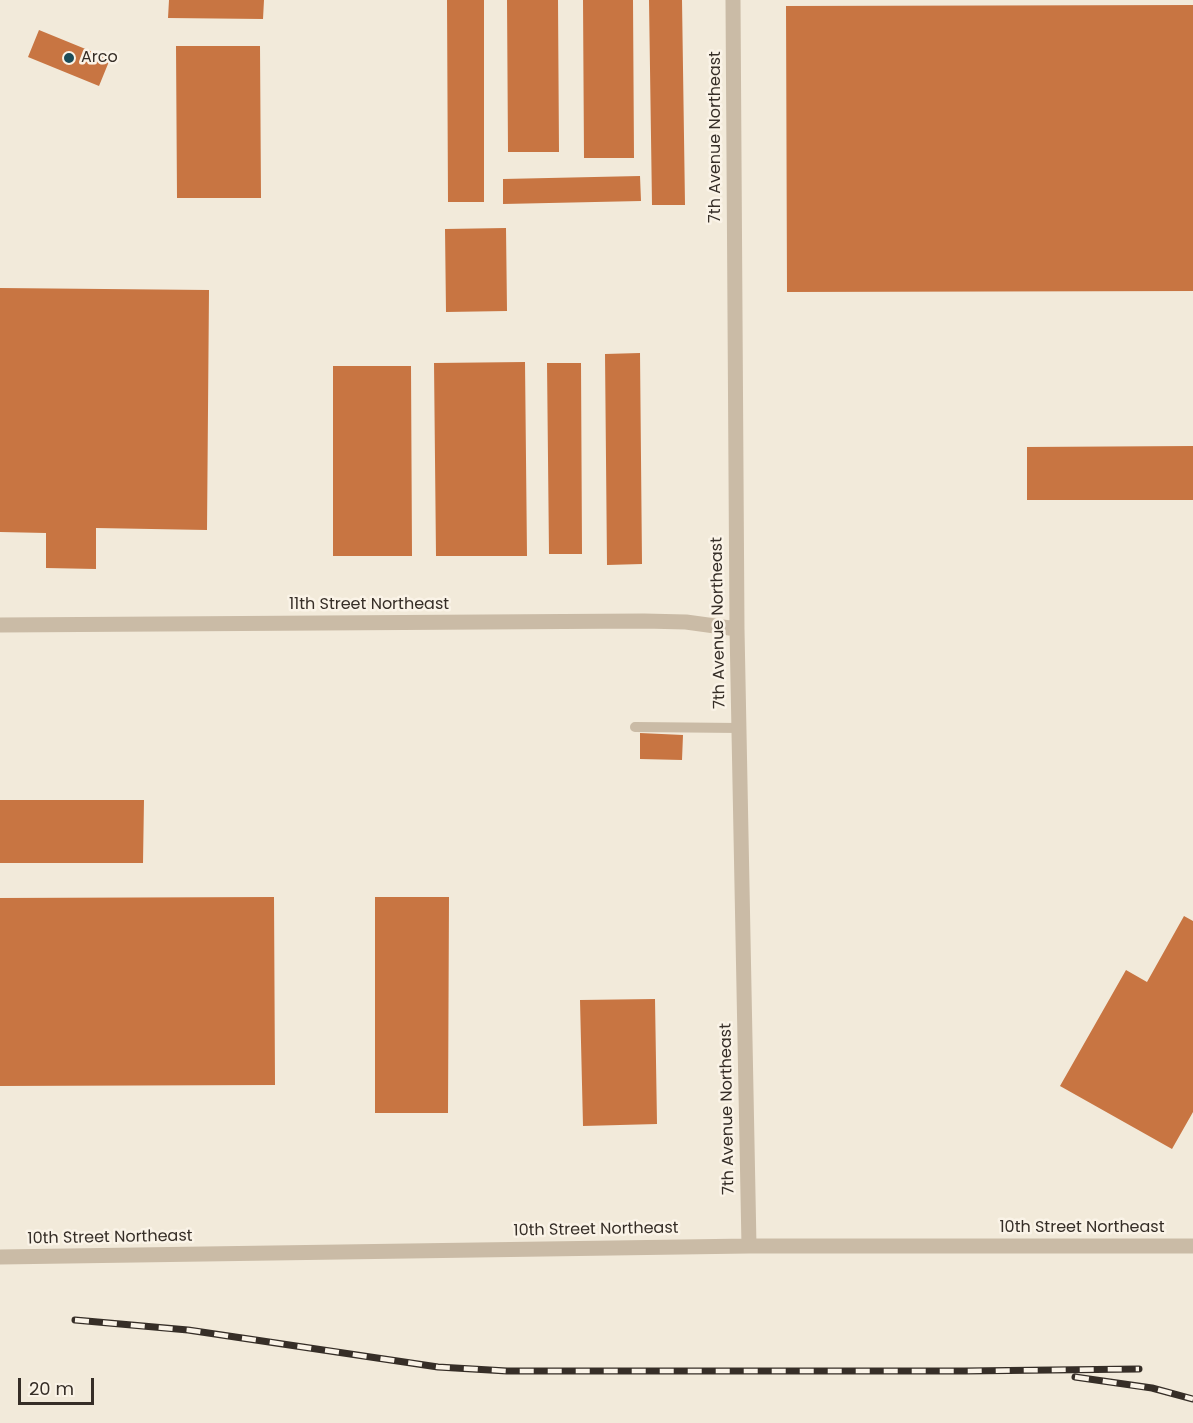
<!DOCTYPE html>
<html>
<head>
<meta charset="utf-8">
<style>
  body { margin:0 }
  #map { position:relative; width:1193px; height:1423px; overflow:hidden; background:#f2eada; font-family:Poppins,sans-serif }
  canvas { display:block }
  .scale { position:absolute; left:18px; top:1378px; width:76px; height:27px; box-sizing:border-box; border:3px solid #362e27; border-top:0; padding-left:8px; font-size:18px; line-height:21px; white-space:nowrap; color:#362e27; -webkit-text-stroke:4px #faf3e7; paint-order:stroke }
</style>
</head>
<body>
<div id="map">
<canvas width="1193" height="1423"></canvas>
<div class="scale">20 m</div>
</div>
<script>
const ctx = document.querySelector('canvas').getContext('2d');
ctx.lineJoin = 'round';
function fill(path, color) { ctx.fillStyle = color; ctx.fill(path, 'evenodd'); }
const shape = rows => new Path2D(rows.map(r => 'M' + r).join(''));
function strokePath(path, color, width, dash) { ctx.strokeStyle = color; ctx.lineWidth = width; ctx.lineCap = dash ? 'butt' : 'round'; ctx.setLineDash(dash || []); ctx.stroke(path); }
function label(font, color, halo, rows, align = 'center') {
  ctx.font = font + ' Poppins,sans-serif'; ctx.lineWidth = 5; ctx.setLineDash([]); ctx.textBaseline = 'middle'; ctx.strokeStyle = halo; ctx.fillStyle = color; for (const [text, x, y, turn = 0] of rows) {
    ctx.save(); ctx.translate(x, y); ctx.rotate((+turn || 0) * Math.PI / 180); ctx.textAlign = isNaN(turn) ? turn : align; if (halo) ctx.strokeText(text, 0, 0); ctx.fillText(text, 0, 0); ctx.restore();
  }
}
fill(shape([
  [169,0,264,0,263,19,168,18],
  [447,0,484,0,484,202,448,202],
  [507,0,558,0,559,152,508,152],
  [583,0,633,0,634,158,584,158],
  [649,0,682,0,685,205,652,205],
  [1193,5,1193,291,787,292,786,6],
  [39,30,110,59,99,86,28,57],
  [176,46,260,46,261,198,177,198],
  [640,176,641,201,503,204,503,179],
  [506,228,507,311,446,312,445,229],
  [0,288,209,290,207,530,96,528,96,569,46,568,46,533,0,532],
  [640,353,642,564,607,565,605,354],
  [525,362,527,556,436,556,434,363],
  [547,363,581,363,582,554,549,554],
  [333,366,411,366,412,556,333,556],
  [1193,446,1193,500,1027,500,1027,447],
  [640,733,683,735,682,760,640,759],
  [0,800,144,800,143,863,0,863],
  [274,897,275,1085,0,1086,0,898],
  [375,897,449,897,448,1113,375,1113],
  [1184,916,1193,921,1193,1112,1172,1149,1060,1086,1126,970,1147,982],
  [655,999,657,1124,583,1126,580,1000]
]), '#c87542');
strokePath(shape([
  [635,727,739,728]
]), '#cabba6', 10);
strokePath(shape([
  [733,0,737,629,749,1246],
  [0,625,644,621,686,622,737,629],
  [0,1257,749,1246,1193,1246]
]), '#cabba6', 15);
const rail = shape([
  [75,1320,188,1330,438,1367,507,1371,965,1371,1139,1369],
  [1075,1377,1152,1388,1193,1399]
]);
strokePath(rail, '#362e27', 7);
strokePath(rail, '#faf3e7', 4.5, [14]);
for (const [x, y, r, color] of [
  [69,58,6,"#1c4c58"]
]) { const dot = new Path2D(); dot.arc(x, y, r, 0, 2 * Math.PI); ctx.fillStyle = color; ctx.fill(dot); strokePath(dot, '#faf3e7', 2); }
label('16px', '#362e27', '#faf3e7', [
  ["Arco",81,58]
], 'left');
label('16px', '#362e27', '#faf3e7', [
  ["7th Avenue Northeast",716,137,-90],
  ["11th Street Northeast",369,605],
  ["7th Avenue Northeast",719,623,-91],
  ["7th Avenue Northeast",728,1109,-91],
  ["10th Street Northeast",1082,1228],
  ["10th Street Northeast",596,1230,-1],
  ["10th Street Northeast",110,1238,-1]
]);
</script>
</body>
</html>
